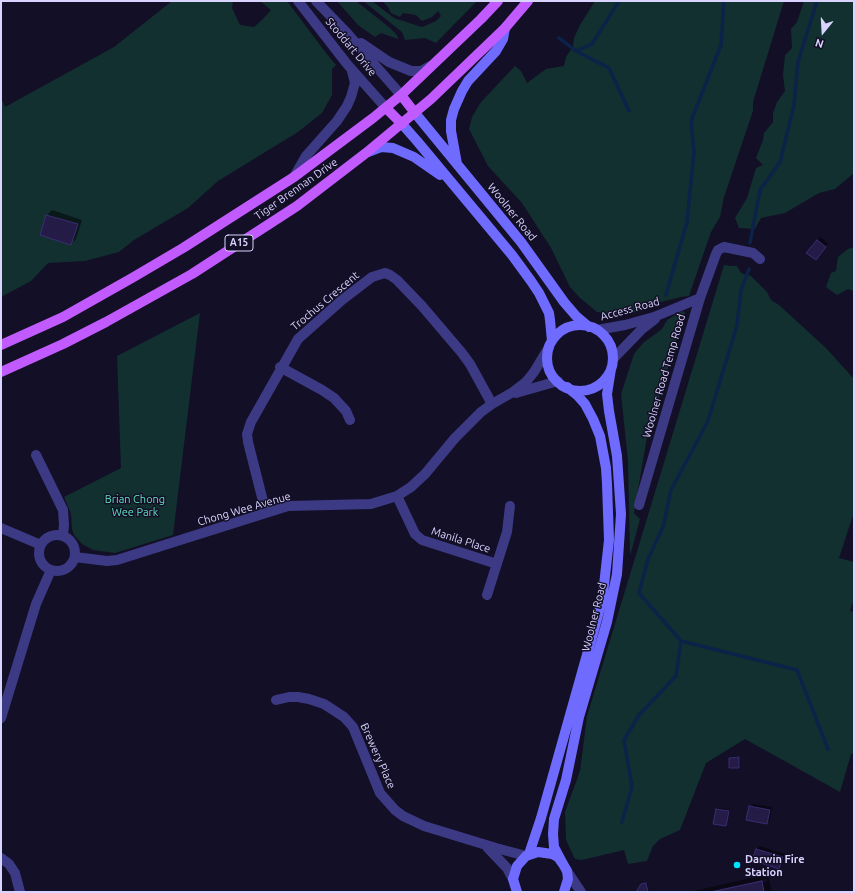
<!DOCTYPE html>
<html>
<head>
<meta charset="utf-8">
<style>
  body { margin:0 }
  #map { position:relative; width:855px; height:893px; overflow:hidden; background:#130f26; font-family:Ubuntu,sans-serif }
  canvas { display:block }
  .frame { position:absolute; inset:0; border:2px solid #d9d4ff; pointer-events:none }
  .north { position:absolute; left:803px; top:12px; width:40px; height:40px; -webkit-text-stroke:3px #130f26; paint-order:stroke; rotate:198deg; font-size:11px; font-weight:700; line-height:16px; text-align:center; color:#d9d4ff }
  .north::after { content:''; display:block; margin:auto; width:14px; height:18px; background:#d9d4ff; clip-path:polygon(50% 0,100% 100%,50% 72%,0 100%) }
</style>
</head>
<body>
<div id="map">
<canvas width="855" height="893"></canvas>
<div class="frame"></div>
<div class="north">N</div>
</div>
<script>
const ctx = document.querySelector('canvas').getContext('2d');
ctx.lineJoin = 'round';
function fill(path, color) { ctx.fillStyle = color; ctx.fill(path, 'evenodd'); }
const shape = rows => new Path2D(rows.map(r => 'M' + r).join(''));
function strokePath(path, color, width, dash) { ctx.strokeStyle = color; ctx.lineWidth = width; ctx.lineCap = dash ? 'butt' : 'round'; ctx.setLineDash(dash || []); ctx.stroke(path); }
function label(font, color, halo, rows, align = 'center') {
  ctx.font = font + ' Ubuntu,sans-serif'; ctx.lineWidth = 3; ctx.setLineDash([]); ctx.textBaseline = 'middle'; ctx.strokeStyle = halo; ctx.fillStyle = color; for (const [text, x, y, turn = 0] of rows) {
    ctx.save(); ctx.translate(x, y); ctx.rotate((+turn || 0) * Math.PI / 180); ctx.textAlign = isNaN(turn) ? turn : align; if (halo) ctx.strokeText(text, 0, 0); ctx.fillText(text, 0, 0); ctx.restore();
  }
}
fill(shape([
  [172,1,233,1,232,8,240,25,254,27,262,20,271,10,260,1,287,1,326,53,336,65,332,69,332,95,322,113,298,132,218,181,188,208,134,240,119,252,85,261,48,263,31,281,1,297,1,97,5,107,114,47],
  [337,1,356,1,390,28,397,35,398,39,381,33,375,37,358,25],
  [363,1,372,1,394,18,422,27,436,21,441,16,438,11,432,17,422,21,416,15,403,13,400,17,391,13,388,7,382,1,477,1,436,43,425,38,405,40,402,32],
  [595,1,784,1,753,102,753,111,724,197,720,217,711,232,689,296,681,297,661,302,655,302,637,312,617,315,597,312,580,298,570,287,551,248,522,203,488,166,469,129,472,117,481,102,515,66,521,71,527,83,546,69,564,66,566,57,573,46,574,38,580,25],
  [804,1,854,1,854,173,835,189,819,193,785,213,761,218,755,229,739,228,735,218,747,198,756,168,763,165,756,158,763,140,764,133,773,122,773,113,777,102,785,91,783,75,785,55,792,48,791,29,797,22],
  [854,247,854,291,848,289,837,295,826,287,831,273,836,271,838,257,848,249],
  [724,265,730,266,737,266,741,273,751,276,767,292,771,300,779,305,826,348,854,379,854,512,839,558,854,562,854,599,850,611,854,612,854,753,851,754,840,792,745,739,706,763,680,830,660,839,653,846,647,861,628,864,624,850,582,860,575,859,566,840,565,812,580,771,587,716],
  [682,311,685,312,647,437,634,513,640,519,630,556,628,461,621,394,634,354,643,343,662,329,667,320],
  [200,313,173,535,115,553,93,550,82,544,74,535,72,529,71,514,64,497,121,468,117,356]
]), '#12302f');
fill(shape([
  [52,210,82,220,76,239,71,244,47,215],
  [820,237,828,243,819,255,808,252],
  [740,756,740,766,739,767,730,767,730,758,731,757],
  [753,804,772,807,770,820,767,823,750,807],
  [718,808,730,810,726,825,714,823],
  [760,846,785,854,782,864,779,867,756,849],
  [768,874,772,892,716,892,767,881,766,879,707,892,690,892],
  [647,882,649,892,637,892,643,883]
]), '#0007');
strokePath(shape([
  [559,38,576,51,609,68,629,111],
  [576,51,592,44,619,1],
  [750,243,760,190,780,162,794,105,798,62,817,1],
  [666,295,687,222,694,152,691,121,721,45,724,1],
  [681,641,797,670,828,749],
  [622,822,632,787,624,740,639,715,676,676,681,641,639,593,648,559,663,527,671,490,708,421,737,325,741,290,749,269]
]), '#0c2248', 3.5);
const building = shape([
  [46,215,78,224,71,245,40,235,46,215],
  [817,240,826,247,816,260,806,253,817,240],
  [739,757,739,768,729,768,729,758,739,757],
  [749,806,770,810,767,824,746,820,749,806],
  [716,809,729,811,726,826,713,824,716,809],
  [756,849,783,857,779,869,752,860,756,849],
  [762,881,764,892,711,892,762,881],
  [646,883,648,892,636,892,641,884,646,883]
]);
fill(building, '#241b47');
strokePath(building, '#3b2d73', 1);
strokePath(shape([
  [298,1,347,64,386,108],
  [316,1,347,33,401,95],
  [361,43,389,62,411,71,421,71,430,66],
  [294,177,306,156,337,121,347,106,351,97,355,83,352,71],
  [597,330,625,325,654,317,700,298],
  [613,359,642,329,655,319],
  [280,367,322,390,334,398,346,411,350,420],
  [516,393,558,381],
  [36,455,63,510,64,525,63,536],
  [397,496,415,534,422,540,497,564],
  [639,505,700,298,716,254,718,250,724,247,753,253,760,259],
  [266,513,248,442,247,434,251,422,298,339,342,300,372,277,385,273,390,275,397,280,422,306,462,353,470,364,492,404],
  [1,528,41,545],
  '39 553a18 18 0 1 1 36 0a18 18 0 1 1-36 0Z',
  [75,557,107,561,117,560,288,506,371,504,397,496,411,487,425,474,455,438,481,412,492,404,513,392,526,382,534,372,549,347],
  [487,595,507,532,510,506],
  [276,700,289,697,298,697,309,699,324,704,344,717,353,727,380,793,395,810,403,816,424,826,496,848,526,856],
  [1,718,36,604,51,570],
  [487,847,507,868,513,879],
  [1,858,9,864,15,873,20,892],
  [567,871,581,892]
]), '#3d3a85', 10);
strokePath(shape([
  [415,113,521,242,564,302,576,316,589,327],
  [402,124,417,141,512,255,531,281,539,293,549,313,550,320,552,341],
  [368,152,381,147,393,148,414,157,440,175],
  [457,164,451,131,451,120,454,109,462,91,468,81,496,51,503,39,505,28],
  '547 358a33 33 0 1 1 66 0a33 33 0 1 1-66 0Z',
  [529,854,541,818,597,619,603,594,609,540,607,484,606,468,600,436,593,419,585,404,577,395,567,387],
  [563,864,554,847,553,834,554,819,566,780,579,717,607,622,617,574,621,514,617,456,609,411,607,394,611,369],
  [517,892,513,879,517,866,526,856,538,852,552,854,558,857,563,864,567,871,568,879,564,892]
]), '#6f6bff', 10);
strokePath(shape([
  [401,95,415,113],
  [386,108,402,124],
  [1,345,63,317,132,278,183,248,294,177,373,118,401,95,481,19,498,1],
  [1,372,63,344,106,322,192,274,297,206,366,153,431,99,505,28,528,1]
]), '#c25bff', 10);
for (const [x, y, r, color] of [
  [737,865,4,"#00e5ff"]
]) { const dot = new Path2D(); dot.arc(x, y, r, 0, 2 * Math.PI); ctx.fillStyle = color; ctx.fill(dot); strokePath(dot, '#130f26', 1.5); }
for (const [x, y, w] of [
  [239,243,28]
]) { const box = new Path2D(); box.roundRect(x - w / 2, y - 8, w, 16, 3); ctx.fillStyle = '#130f26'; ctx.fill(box); strokePath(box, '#d9d4ff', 1); }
label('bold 10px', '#d9d4ff', null, [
  ["A15",239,243]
]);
label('11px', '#d9d4ff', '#130f26', [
  ["Stoddart Drive",351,47,50],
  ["Tiger Brennan Drive",296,189,-35],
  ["Woolner Road",512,212,51],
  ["Trochus Crescent",325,301,-40],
  ["Access Road",630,309,-15],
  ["Woolner Road Temp Road",664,376,-74],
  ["Chong Wee Avenue",244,509,-16],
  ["Manila Place",461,540,18],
  ["Woolner Road",594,617,-76],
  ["Brewery Place",378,756,66]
]);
label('11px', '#5fe0c0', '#130f26', [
  ["Brian Chong",135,499],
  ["Wee Park",135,512]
]);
label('bold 11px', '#d9d4ff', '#130f26', [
  ["Darwin Fire",745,859],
  ["Station",745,872]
], 'left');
</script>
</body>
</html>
